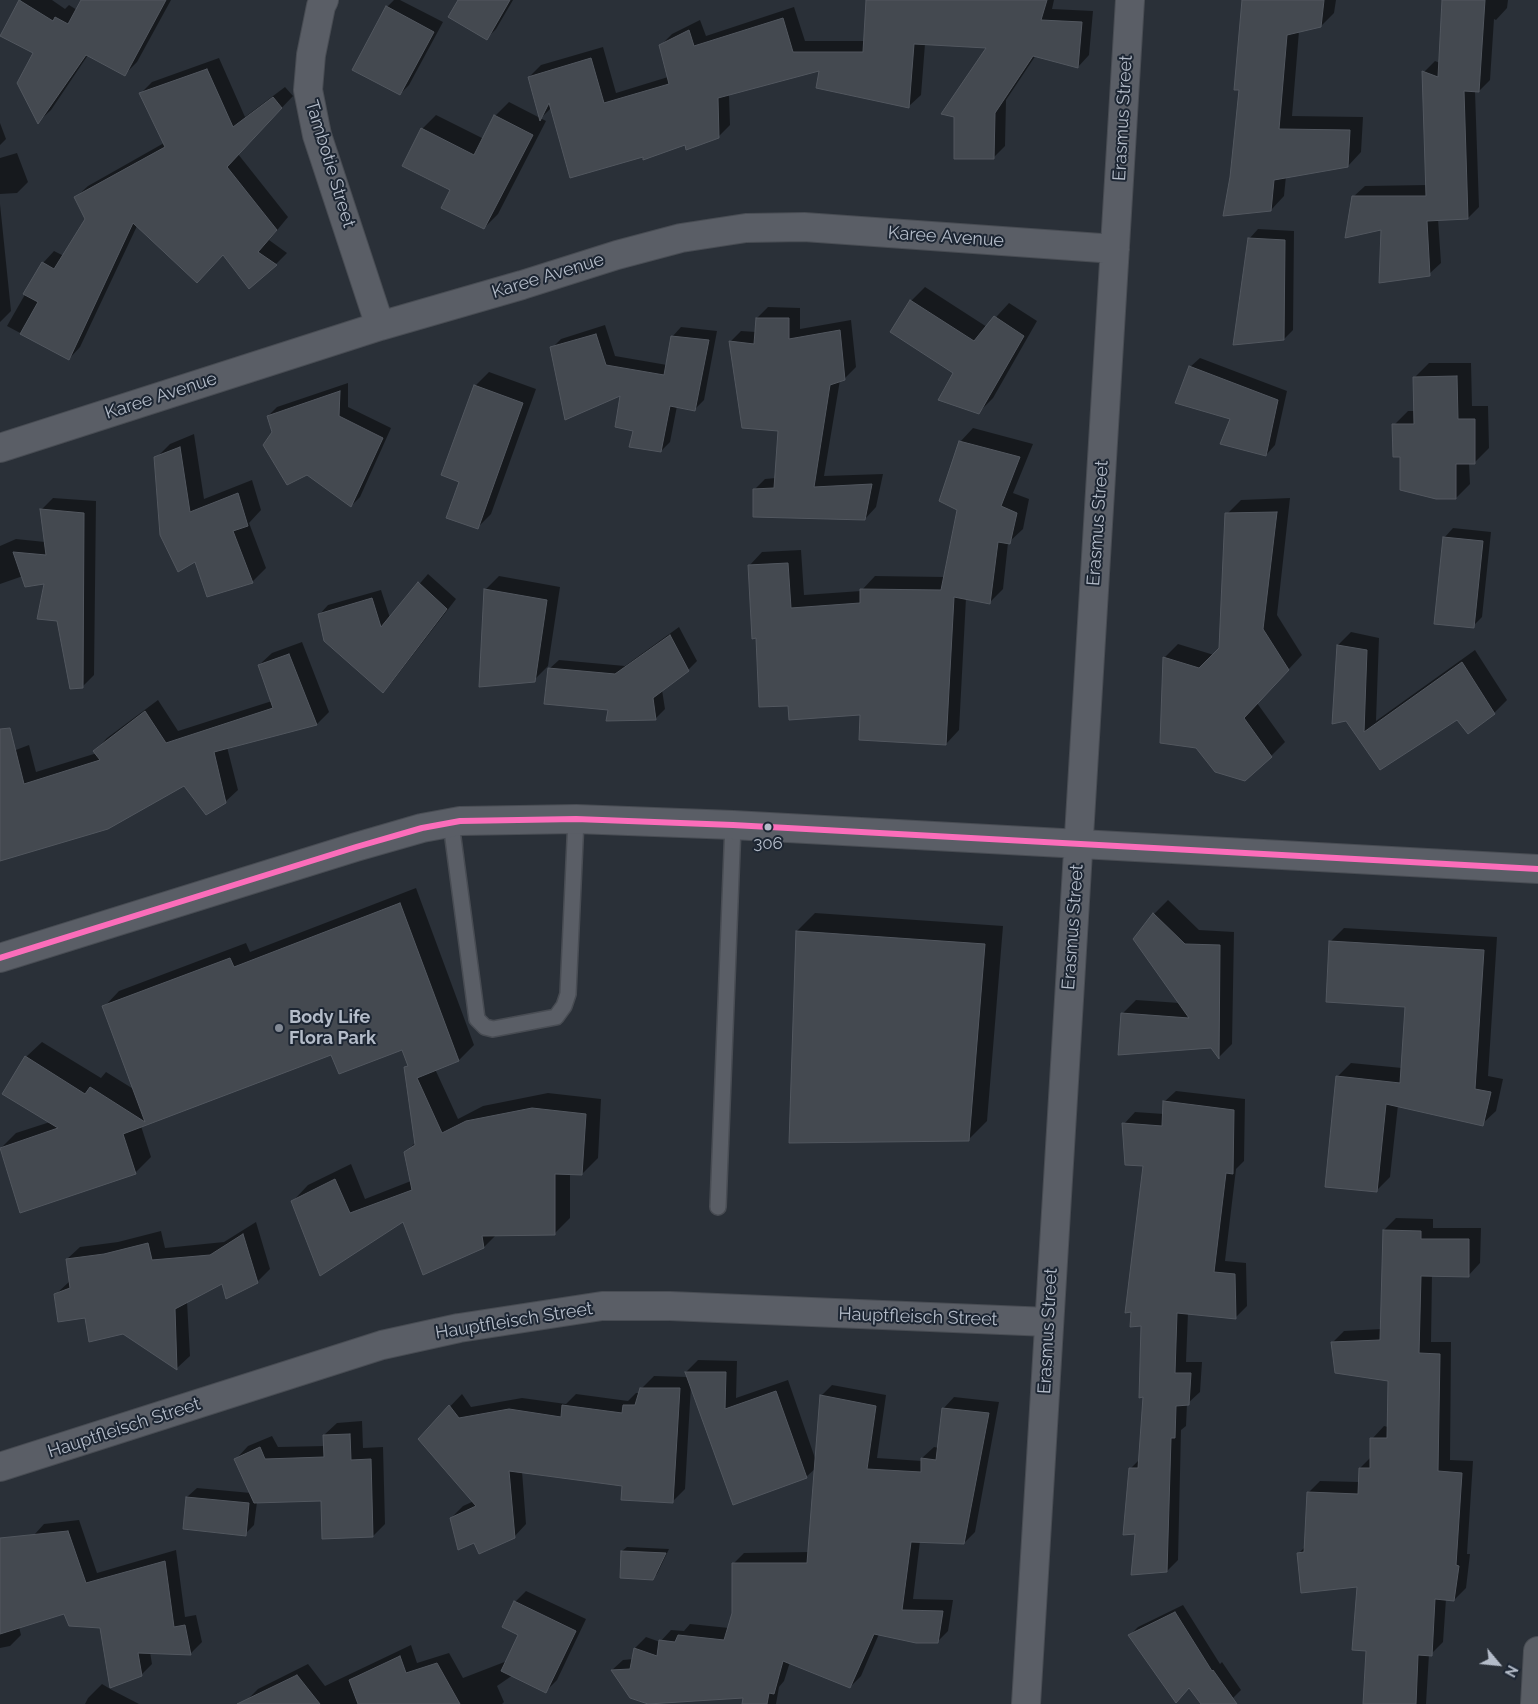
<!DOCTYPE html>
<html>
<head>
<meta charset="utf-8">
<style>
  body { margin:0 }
  #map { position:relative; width:1538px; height:1704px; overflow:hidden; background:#2a3038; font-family:Raleway,sans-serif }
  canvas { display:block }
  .north { position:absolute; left:1473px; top:1639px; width:50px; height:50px; -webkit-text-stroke:4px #1d2633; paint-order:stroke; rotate:118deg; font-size:14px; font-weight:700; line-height:20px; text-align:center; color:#b4bcc9 }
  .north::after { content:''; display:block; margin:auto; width:18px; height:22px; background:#b4bcc9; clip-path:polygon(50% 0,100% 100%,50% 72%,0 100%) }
</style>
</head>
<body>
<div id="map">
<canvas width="1538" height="1704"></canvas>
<div class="north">N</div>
</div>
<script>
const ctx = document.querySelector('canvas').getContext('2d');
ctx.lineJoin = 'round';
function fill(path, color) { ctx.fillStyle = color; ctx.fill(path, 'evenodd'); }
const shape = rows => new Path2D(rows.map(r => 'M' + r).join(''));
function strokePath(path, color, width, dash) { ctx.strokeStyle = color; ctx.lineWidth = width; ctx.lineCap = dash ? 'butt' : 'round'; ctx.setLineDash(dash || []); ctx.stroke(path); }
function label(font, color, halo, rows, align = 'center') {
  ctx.font = font + ' Raleway,sans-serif'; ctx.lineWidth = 4; ctx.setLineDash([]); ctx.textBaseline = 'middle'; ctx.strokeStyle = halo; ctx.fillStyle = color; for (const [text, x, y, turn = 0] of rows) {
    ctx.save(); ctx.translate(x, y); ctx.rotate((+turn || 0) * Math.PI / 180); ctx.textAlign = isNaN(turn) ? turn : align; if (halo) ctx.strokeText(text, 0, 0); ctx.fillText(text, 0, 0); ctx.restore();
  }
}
fill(shape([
  [21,0,52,0,65,9,69,5,77,10,82,0,171,0,137,62,124,75,88,55,51,110,38,122,34,53],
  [394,0,400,0,443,22,409,85,400,94,387,7],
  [460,0,513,0,496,29,486,39],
  [867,0,1054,0,1052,9,1093,11,1089,55,1078,67,1036,55,1006,100,1005,146,993,158,989,47,925,44,921,95,909,106,821,69,729,94,730,125,718,137,686,143,644,156,552,107,541,118,529,77,541,65,603,47,616,93,668,77,660,46,672,34,700,20,706,36,794,7,805,41,865,41],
  [1243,0,1336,0,1334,13,1321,26,1299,31,1292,116,1363,117,1361,152,1348,166,1286,176,1284,196,1271,210,1231,177,1240,89],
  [1444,0,1508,0,1507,8,1496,20,1494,19,1490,80,1479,91,1475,91,1479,207,1468,218,1438,219,1441,263,1429,274,1382,229,1353,197,1365,186,1427,185,1424,72,1435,61,1440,63],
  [219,58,245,117,285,87,293,96,238,154,288,217,269,240,287,253,276,264,224,254,137,226,80,347,69,359,7,326,43,263,54,251,64,256,87,219,76,197,88,186,164,143,140,94,152,82],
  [509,102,546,121,498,214,484,228,451,190,422,129,436,115,484,139,495,116],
  [0,123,6,139,0,145],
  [17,153,28,182,17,193,0,194,0,158],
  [0,204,11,311,0,322],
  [1258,229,1294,231,1293,330,1284,339,1249,239],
  [925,287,987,327,1009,303,1037,321,993,398,979,412,954,372,892,332,911,301],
  [768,307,800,308,800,329,851,320,856,367,845,378,840,380,824,476,883,474,876,507,865,519,754,490,765,479,776,478,779,430,730,342,741,331,756,332,757,318],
  [605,325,615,356,667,365,672,337,681,327,717,331,704,400,695,409,677,406,670,442,661,451,634,430,622,394,552,348,561,339],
  [1200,358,1287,391,1275,445,1266,455,1190,367],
  [1429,363,1471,363,1472,406,1488,406,1489,448,1475,462,1469,463,1470,484,1456,498,1401,456,1394,425,1408,411,1415,411,1415,377],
  [489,372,536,389,491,514,477,528,461,481,475,386],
  [348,383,348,407,391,428,360,497,351,506,274,433,268,416,277,407],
  [973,428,1033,444,1013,493,1029,499,1023,529,1008,543,1003,589,989,603,966,598,959,730,946,744,861,713,789,704,757,637,749,566,762,552,801,550,804,595,861,591,875,576,945,577,959,510,960,442],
  [194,434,204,499,252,480,261,510,249,523,266,568,252,582,196,560,156,458,170,444],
  [53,498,96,501,94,675,82,687,46,583,23,576,0,584,0,546,16,539,45,542,41,510],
  [1290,498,1277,615,1302,655,1257,703,1285,742,1271,756,1164,658,1178,644,1214,655,1220,649,1227,514,1241,500],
  [1453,528,1491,532,1482,617,1473,626,1444,538],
  [428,574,456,599,392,682,382,691,319,615,328,605,381,590,390,618],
  [499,576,560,587,548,666,534,680,485,590],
  [679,627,697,661,688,670,662,690,665,709,655,719,610,709,549,669,559,660,625,666],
  [1351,632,1379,638,1376,721,1475,650,1507,700,1494,713,1458,718,1380,769,1347,719,1333,722,1338,645],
  [302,642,329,712,317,724,227,747,238,790,225,802,184,785,0,860,0,756,29,745,36,772,97,753,95,751,107,738,158,700,178,731,272,701,259,665,272,653],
  [416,888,474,1045,459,1060,435,1069,458,1119,483,1106,548,1093,601,1099,598,1158,582,1174,570,1173,570,1218,554,1234,496,1235,484,1247,403,1221,320,1274,293,1201,308,1185,351,1164,365,1199,411,1181,405,1153,416,1142,405,1068,409,1064,403,1049,332,1053,141,1126,151,1157,135,1173,21,1212,0,1149,16,1133,50,1122,26,1057,42,1042,101,1078,106,1072,135,1090,104,1007,119,991,246,943,250,952],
  [1168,900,1199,930,1234,932,1232,1044,1219,1057,1212,1047,1122,1014,1136,1000,1180,1003,1154,914],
  [815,913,1003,926,987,1121,969,1139,797,931],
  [1344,928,1497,937,1488,1076,1503,1079,1496,1111,1482,1124,1398,1105,1390,1177,1377,1190,1337,1077,1351,1063,1402,1068,1406,1006,1331,941],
  [1176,1091,1245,1099,1244,1161,1236,1169,1225,1261,1246,1263,1247,1306,1236,1317,1188,1313,1186,1362,1202,1362,1200,1392,1187,1404,1186,1426,1181,1430,1178,1560,1167,1571,1136,1532,1131,1468,1140,1459,1145,1396,1144,1165,1124,1124,1135,1112,1164,1114,1164,1102],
  [1396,1218,1433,1219,1433,1228,1481,1228,1480,1263,1468,1276,1432,1275,1431,1342,1451,1342,1450,1460,1473,1461,1467,1554,1470,1554,1466,1588,1454,1600,1446,1599,1443,1642,1431,1654,1429,1654,1426,1704,1364,1704,1367,1650,1358,1586,1299,1553,1306,1546,1308,1493,1320,1481,1359,1482,1360,1468,1371,1457,1372,1439,1384,1426,1388,1427,1389,1380,1332,1343,1344,1331,1382,1329,1384,1230],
  [256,1222,270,1269,257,1282,222,1282,187,1301,190,1356,177,1368,123,1333,86,1316,55,1295,70,1281,67,1259,80,1247,118,1242,161,1231,165,1248,224,1242],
  [698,1360,737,1361,736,1398,788,1380,816,1461,821,1396,832,1385,886,1395,877,1458,922,1461,922,1458,934,1447,939,1448,943,1409,954,1397,999,1402,975,1532,964,1543,920,1541,913,1599,953,1600,948,1631,937,1642,879,1634,861,1676,850,1687,790,1662,784,1681,779,1687,776,1704,744,1704,744,1697,612,1670,623,1660,633,1659,635,1648,646,1637,660,1642,671,1630,684,1631,690,1624,729,1628,733,1613,733,1564,744,1553,810,1552,816,1468,806,1477,691,1385,685,1489,673,1501,623,1485,522,1471,526,1524,514,1537,474,1542,451,1518,463,1506,474,1501,419,1439,462,1394,471,1407,522,1398,566,1404,576,1394,628,1401,636,1393,640,1393,642,1388,654,1376,688,1377,686,1372],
  [362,1421,363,1448,383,1447,385,1524,373,1536,323,1500,257,1502,254,1525,245,1534,184,1528,187,1497,197,1488,251,1493,236,1459,248,1446,272,1436,278,1447,325,1446,324,1435,337,1423],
  [79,1520,97,1573,176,1550,185,1617,196,1615,202,1642,191,1653,150,1652,152,1664,141,1675,102,1627,65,1613,19,1627,21,1635,10,1646,0,1648,0,1559,34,1535,44,1524],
  [627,1547,669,1549,657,1574,653,1578,622,1551],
  [526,1591,586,1619,557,1680,546,1691,513,1675,497,1686,504,1702,502,1704,249,1704,247,1700,258,1689,308,1664,325,1686,411,1645,417,1663,449,1653,463,1678,507,1661,520,1635,515,1602],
  [1183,1605,1220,1664,1222,1662,1241,1690,1233,1698,1214,1704,1202,1704,1190,1687,1130,1635,1138,1627],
  [102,1684,112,1690,139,1704,85,1704,88,1698]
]), '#0007');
const building = shape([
  [19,0,53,21,55,17,68,24,81,0,166,0,125,76,86,55,38,124,17,83,33,53,0,36,19,0],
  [458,0,510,0,487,40,448,17,458,0],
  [866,0,1047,0,1041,20,1082,22,1078,68,1033,56,995,113,994,159,954,159,954,117,941,114,986,48,914,44,909,108,816,88,819,71,718,98,719,138,686,150,685,145,643,160,643,157,570,178,549,103,540,121,528,77,591,58,604,103,669,84,659,45,689,30,694,46,783,18,793,52,863,52,866,0],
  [1242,0,1324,0,1321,27,1287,35,1279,129,1350,130,1348,167,1274,180,1271,211,1223,216,1230,177,1239,90,1234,90,1242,0],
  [1442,0,1485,0,1479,92,1464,91,1468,219,1427,221,1430,276,1379,283,1381,230,1345,238,1352,196,1426,196,1422,71,1438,77,1442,0],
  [386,6,434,32,400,95,352,70,386,6],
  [207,69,233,127,273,97,282,108,227,167,277,230,258,252,277,265,249,289,223,255,197,283,133,223,69,360,20,334,38,302,23,294,42,262,54,269,85,219,74,197,165,147,139,93,207,69],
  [494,115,533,135,484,229,441,208,450,190,402,166,421,128,474,155,494,115],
  [1248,238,1285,240,1284,340,1233,345,1248,238],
  [910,300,974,341,994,316,1024,336,979,414,938,400,953,373,890,332,910,300],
  [756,318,789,318,789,339,840,330,845,380,830,385,814,487,872,484,865,520,753,517,753,489,774,488,778,431,742,428,729,341,754,344,756,318],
  [596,334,606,365,664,375,671,336,709,340,695,411,670,406,661,452,629,447,633,431,615,427,620,396,565,420,550,347,596,334],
  [1189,366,1278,400,1266,456,1220,444,1230,419,1175,403,1189,366],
  [1457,376,1458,419,1475,419,1475,464,1456,464,1456,499,1436,499,1400,490,1400,457,1393,457,1392,424,1414,424,1413,377,1457,376],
  [474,385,523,403,478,529,446,518,459,482,441,475,474,385],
  [340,391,339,416,383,438,351,507,307,475,287,485,263,445,272,432,267,416,340,391],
  [959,441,1020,457,1001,506,1017,513,1010,544,998,542,990,604,954,597,946,745,859,740,860,715,789,720,788,706,759,707,756,638,752,639,748,565,788,563,791,608,860,603,860,589,941,590,957,510,939,501,959,441],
  [180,447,190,512,238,493,248,526,233,531,253,583,207,597,195,562,178,572,160,535,154,457,180,447],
  [40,509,84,513,83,688,70,689,57,621,37,619,44,584,25,587,13,552,46,555,40,509],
  [1277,512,1263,629,1289,670,1244,718,1272,757,1245,781,1215,772,1196,748,1160,743,1163,657,1199,668,1219,648,1225,513,1277,512],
  [1443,537,1483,541,1474,628,1434,624,1443,537],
  [418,582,447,609,383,693,324,641,318,614,372,598,381,627,418,582],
  [484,589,547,600,535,682,479,687,484,589],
  [670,635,689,671,653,698,656,720,606,721,608,710,544,704,548,668,615,674,670,635],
  [1337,645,1367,650,1364,732,1462,662,1495,714,1468,734,1457,720,1380,770,1346,721,1332,724,1337,645],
  [289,654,317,725,214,752,226,803,206,815,184,786,108,829,0,861,0,729,10,728,24,784,100,760,93,751,145,711,166,743,273,708,258,665,289,654],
  [400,903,459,1061,417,1078,442,1133,466,1121,532,1108,586,1114,582,1175,555,1174,555,1235,482,1236,484,1248,423,1275,403,1222,320,1276,291,1201,335,1179,350,1213,412,1190,404,1152,415,1145,404,1067,408,1066,402,1050,339,1074,331,1055,123,1134,136,1174,20,1213,0,1148,58,1128,2,1094,25,1056,85,1094,90,1087,145,1122,102,1006,230,958,234,967,400,903],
  [1153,913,1185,944,1220,945,1219,1059,1211,1048,1118,1055,1121,1013,1189,1018,1133,939,1153,913],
  [796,931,985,944,969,1141,789,1143,796,931],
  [1329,941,1484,950,1475,1089,1491,1092,1483,1126,1386,1104,1377,1192,1325,1187,1336,1076,1400,1083,1405,1007,1326,1002,1329,941],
  [1163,1101,1234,1110,1233,1174,1226,1173,1214,1272,1235,1274,1236,1319,1177,1313,1175,1373,1191,1373,1189,1405,1176,1406,1175,1438,1171,1438,1167,1572,1131,1575,1135,1534,1123,1535,1129,1468,1138,1468,1143,1397,1139,1398,1141,1326,1130,1327,1131,1312,1125,1313,1143,1166,1125,1165,1122,1123,1162,1126,1163,1101],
  [1383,1230,1421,1231,1421,1239,1469,1239,1469,1277,1421,1276,1419,1353,1440,1354,1438,1471,1462,1473,1456,1565,1459,1566,1454,1601,1435,1599,1432,1656,1418,1655,1416,1704,1363,1704,1366,1651,1352,1650,1357,1587,1301,1593,1297,1553,1304,1552,1307,1492,1358,1494,1359,1468,1370,1468,1370,1438,1387,1438,1388,1381,1335,1373,1331,1342,1380,1340,1383,1230],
  [243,1234,258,1283,226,1299,222,1284,175,1309,177,1370,123,1334,89,1342,85,1318,58,1322,54,1294,70,1288,66,1259,104,1254,148,1243,152,1260,210,1255,243,1234],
  [685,1372,726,1372,725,1409,776,1391,807,1478,733,1505,685,1372],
  [640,1388,680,1388,673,1503,621,1500,622,1486,509,1471,515,1538,479,1554,474,1543,458,1550,450,1518,476,1506,418,1439,449,1405,459,1418,509,1409,561,1417,562,1405,622,1413,623,1405,635,1405,640,1388],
  [820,1395,876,1406,867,1469,921,1472,921,1458,936,1460,942,1408,989,1413,964,1544,911,1542,902,1610,943,1611,938,1643,916,1643,874,1634,850,1688,783,1661,774,1694,769,1693,767,1704,742,1704,743,1698,648,1704,630,1698,611,1670,630,1669,634,1648,657,1656,659,1640,675,1642,678,1635,724,1640,732,1613,732,1563,807,1563,820,1395],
  [350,1434,351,1460,371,1459,373,1537,322,1539,321,1501,254,1503,234,1459,260,1447,265,1459,324,1457,323,1435,350,1434],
  [186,1497,249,1503,246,1536,183,1529,186,1497],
  [68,1531,86,1583,165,1561,174,1627,185,1625,191,1655,138,1653,142,1676,110,1688,100,1628,69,1626,64,1614,0,1634,0,1538,68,1531],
  [621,1551,666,1553,653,1580,620,1578,621,1551],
  [514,1601,576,1631,546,1693,501,1671,518,1635,502,1627,514,1601],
  [1175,1612,1212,1671,1213,1670,1237,1704,1201,1704,1189,1688,1176,1703,1128,1635,1175,1612],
  [400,1656,406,1673,437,1663,460,1704,358,1704,349,1680,400,1656],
  [297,1675,320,1704,237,1704,297,1675]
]);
fill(building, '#444950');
strokePath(building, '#52575f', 1);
const lane = shape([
  [451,823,477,1019,485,1027,493,1029,556,1017,564,1006,568,994,576,819],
  [718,1207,733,825]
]);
const street = shape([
  [324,0,321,6,311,55,308,90,317,135,380,326],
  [0,448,380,326,522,285,617,255,681,238,746,228,804,227,1115,249],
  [0,958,356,847,422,828,460,821,576,819,733,825,1538,869],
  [0,1467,382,1345,459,1328,602,1306,670,1306,1048,1322],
  [1026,1704,1130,0]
]);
const secondary = shape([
  [1535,1704,1538,1651]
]);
strokePath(lane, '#484c53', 18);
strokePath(street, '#484c53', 30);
strokePath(secondary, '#484c53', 30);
strokePath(lane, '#5a5e66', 15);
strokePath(street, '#5a5e66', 28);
strokePath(secondary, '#595d64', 28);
strokePath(shape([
  [0,958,356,847,422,828,460,821,576,819,733,825,1538,869]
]), '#fb6dba', 6);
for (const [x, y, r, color] of [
  [768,827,4.5,"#b4bcc9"],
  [279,1028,5,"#848b96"]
]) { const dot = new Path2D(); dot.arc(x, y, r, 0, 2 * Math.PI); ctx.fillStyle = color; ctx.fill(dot); strokePath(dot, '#1d2633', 2); }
label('17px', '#b4bcc9', '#1d2633', [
  ["306",768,844]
]);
label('18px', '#b4bcc9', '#1d2633', [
  ["Erasmus Street",1123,118,-87],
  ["Tambotie Street",330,164,73],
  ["Karee Avenue",946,237,4],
  ["Karee Avenue",548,276,-17],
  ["Karee Avenue",161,396,-18],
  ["Erasmus Street",1098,523,-86],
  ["Erasmus Street",1073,927,-86],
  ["Hauptfleisch Street",918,1317,2],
  ["Hauptfleisch Street",514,1321,-9],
  ["Erasmus Street",1048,1331,-87],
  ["Hauptfleisch Street",124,1428,-18]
]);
label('bold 18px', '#b4bcc9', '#1d2633', [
  ["Body Life",289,1018],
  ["Flora Park",289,1039]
], 'left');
</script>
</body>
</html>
